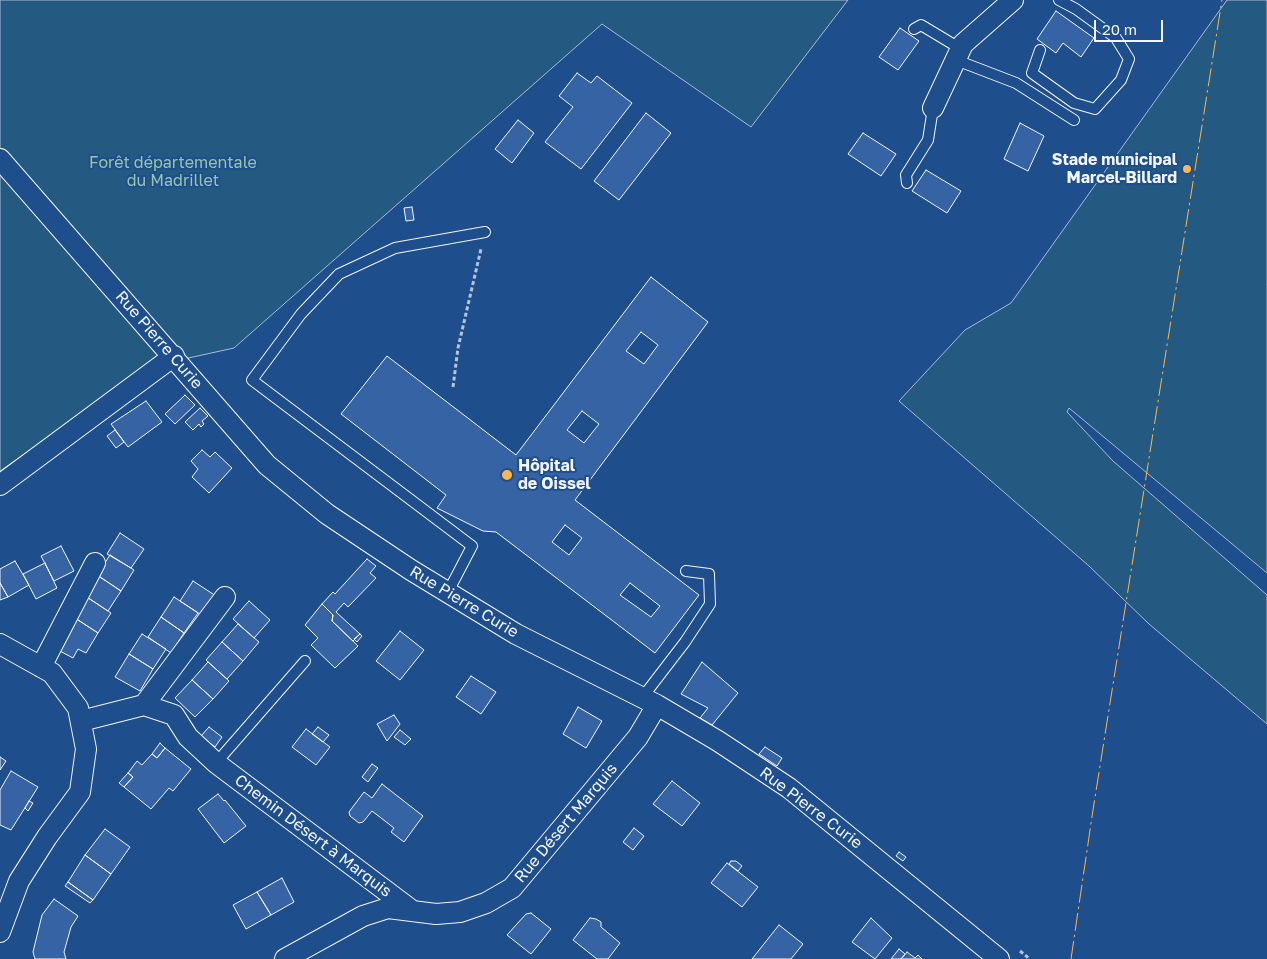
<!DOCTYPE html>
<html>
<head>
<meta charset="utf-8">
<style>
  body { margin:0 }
  #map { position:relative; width:1267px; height:959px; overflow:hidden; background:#1f4e8c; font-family:"Golos Text",sans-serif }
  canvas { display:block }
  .scale { position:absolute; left:1094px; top:20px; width:69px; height:22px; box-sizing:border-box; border:2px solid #f2f6ff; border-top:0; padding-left:6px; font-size:15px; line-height:18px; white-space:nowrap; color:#f2f6ff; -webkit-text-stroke:4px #1f4e8c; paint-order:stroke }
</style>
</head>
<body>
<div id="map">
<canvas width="1267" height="959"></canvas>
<div class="scale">20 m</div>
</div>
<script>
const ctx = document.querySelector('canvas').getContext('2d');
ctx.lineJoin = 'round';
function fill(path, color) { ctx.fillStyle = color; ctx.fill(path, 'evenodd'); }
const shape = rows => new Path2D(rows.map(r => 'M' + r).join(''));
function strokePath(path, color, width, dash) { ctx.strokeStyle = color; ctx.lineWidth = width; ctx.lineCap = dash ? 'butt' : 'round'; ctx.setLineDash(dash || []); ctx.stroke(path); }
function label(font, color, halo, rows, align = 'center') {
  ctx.font = font + ' "Golos Text",sans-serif'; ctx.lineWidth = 4; ctx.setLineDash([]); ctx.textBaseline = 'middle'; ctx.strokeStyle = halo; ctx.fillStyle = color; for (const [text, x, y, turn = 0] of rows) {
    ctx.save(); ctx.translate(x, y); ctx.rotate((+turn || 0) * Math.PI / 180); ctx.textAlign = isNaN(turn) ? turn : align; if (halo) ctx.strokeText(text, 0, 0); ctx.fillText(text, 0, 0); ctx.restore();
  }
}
const green = shape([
  [0,0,848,0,751,127,602,24,234,348,152,366,0,471,0,0],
  [1227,0,1267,0,1267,573,1069,408,1067,412,1113,461,1267,595,1267,724,1149,624,1089,566,899,401,965,330,1011,303,1227,0]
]);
fill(green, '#245a82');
strokePath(green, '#a8bbd7', 1);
const building = shape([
  [1056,11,1094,38,1081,57,1063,43,1056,53,1037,39,1056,11],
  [900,28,919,41,898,70,879,57,900,28],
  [577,73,591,83,597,76,632,103,581,169,545,142,573,107,559,96,577,73],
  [646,113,671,133,619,200,594,181,646,113],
  [518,120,534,133,512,163,495,149,518,120],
  [1020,123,1044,136,1028,171,1004,159,1020,123],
  [863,133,896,154,881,176,848,154,863,133],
  [926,170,961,191,947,213,912,191,926,170],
  [412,207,414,220,406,221,404,208,412,207],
  [651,277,708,322,575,500,699,595,655,653,496,532,483,531,437,508,446,495,341,414,387,356,516,455,651,277],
  [641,332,658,345,644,364,626,351,641,332],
  [582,411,599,424,584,443,567,430,582,411],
  [565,525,582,538,569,555,552,542,565,525],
  [630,583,660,606,651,617,620,595,630,583],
  [185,395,195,405,175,424,165,414,185,395],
  [146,401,162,422,128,447,111,424,146,401],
  [200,408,208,416,202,421,204,424,201,427,199,424,193,430,185,422,200,408],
  [115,430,124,442,116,448,107,436,115,430],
  [202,450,210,457,215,452,232,468,209,493,192,477,198,469,191,461,202,450],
  [120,533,144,549,131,568,107,554,120,533],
  [61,546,74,571,54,581,41,556,61,546],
  [110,555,134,570,121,591,97,575,110,555],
  [367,559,376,566,370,573,376,578,348,607,344,603,336,612,360,634,353,641,332,621,333,615,322,604,333,592,335,594,367,559],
  [15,561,29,585,8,597,0,583,0,569,15,561],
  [45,563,57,588,36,599,23,574,45,563],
  [97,575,121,591,108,611,85,596,97,575],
  [193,581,216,596,203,616,180,601,193,581],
  [0,583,8,597,0,600,0,583],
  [87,597,111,613,98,633,75,618,87,597],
  [174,597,198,613,184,633,161,617,174,597],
  [249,601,270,620,254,638,233,619,249,601],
  [322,604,333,615,332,621,358,646,335,668,311,645,318,638,305,625,322,604],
  [161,617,184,633,171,653,148,637,161,617],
  [75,618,98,633,86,653,78,649,73,658,58,650,75,618],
  [238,624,259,642,243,661,222,642,238,624],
  [400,631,424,650,400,680,376,661,400,631],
  [142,634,166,649,153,669,129,654,142,634],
  [360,634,362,636,357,642,354,639,360,634],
  [222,642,243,661,227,679,206,660,222,642],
  [129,654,153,669,140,691,115,677,129,654],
  [208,662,229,681,213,699,192,680,208,662],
  [702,662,738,693,712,725,700,718,708,708,681,694,702,662],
  [471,676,496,692,481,714,456,697,471,676],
  [192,680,213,699,195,717,175,698,192,680],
  [578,707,602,721,586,748,563,734,578,707],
  [394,715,400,724,387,741,377,724,394,715],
  [209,727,222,737,215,747,201,736,209,727],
  [318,727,329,735,323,742,312,734,318,727],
  [306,729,330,747,316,765,292,747,306,729],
  [400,730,411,739,405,745,394,737,400,730],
  [160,743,165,748,157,758,152,754,160,743],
  [765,747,782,758,777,766,759,754,765,747],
  [165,748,191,769,173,791,169,788,151,809,124,787,133,777,128,773,137,761,142,765,152,754,157,758,165,748],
  [0,757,6,761,0,770,0,757],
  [372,764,378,768,368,782,362,777,372,764],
  [11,771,38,787,11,830,0,825,0,790,11,771],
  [128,773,133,777,124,787,119,783,128,773],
  [672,781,700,803,682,826,653,804,672,781],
  [382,784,423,816,404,842,391,832,394,828,372,811,363,822,359,823,350,816,349,812,364,792,372,798,382,784],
  [218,794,224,801,225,800,246,826,224,843,198,809,218,794],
  [29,801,33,803,28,811,25,808,29,801],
  [634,828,644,836,633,850,623,842,634,828],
  [105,829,130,847,111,874,85,855,105,829],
  [899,852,906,857,903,861,896,856,899,852],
  [85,855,111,874,93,900,68,882,85,855],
  [731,861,736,861,742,866,738,871,729,864,731,861],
  [727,863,758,887,742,907,711,883,727,863],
  [282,878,294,902,271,915,257,892,282,878],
  [68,882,93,900,90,903,65,886,68,882],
  [257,892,271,915,246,929,233,905,257,892],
  [54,899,78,916,71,927,64,952,66,959,35,959,33,952,42,915,54,899],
  [531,913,551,929,531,954,507,935,526,914,531,913],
  [590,918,596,919,601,922,601,927,620,943,608,959,597,959,573,940,590,918],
  [871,918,892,938,875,959,852,942,871,918],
  [779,925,803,944,791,959,752,959,779,925],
  [899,949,905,954,901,959,891,959,899,949],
  [907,952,915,958,918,955,922,959,901,959,907,952]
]);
fill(building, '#3563a3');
strokePath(building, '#f2f6ff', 1);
const lane = shape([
  [914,29,921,25,961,49],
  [1040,50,1032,73,1074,103,1095,109,1121,80,1129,59,1116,38,1076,9,1059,0],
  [956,60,1016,83,1074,120],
  [907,183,906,175,928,140,933,108],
  [448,592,472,546,252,380,301,314,339,274,395,248,485,232],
  [642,698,685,642,710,604,709,574,686,571],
  [216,763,305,661]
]);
const street = shape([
  [933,108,963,44,1013,0],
  [0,159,267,465,327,514,411,570,516,634,657,705,718,741,789,788,999,959],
  [0,485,174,356],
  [0,644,52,673,78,708,86,749,80,792,47,837,19,881,0,932],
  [41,667,95,563],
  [144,705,174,715,188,737,216,763,410,909],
  [81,721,144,705,225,597],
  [285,959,363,916,388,908,436,914,460,912,486,903,512,888,638,737,657,705]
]);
strokePath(lane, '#f2f6ff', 12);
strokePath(street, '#f2f6ff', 22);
strokePath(shape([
  [453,387,458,348,481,249],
  [1020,951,1030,959]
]), '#b3c4dc', 3, [4, 2.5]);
strokePath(lane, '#1f4e8c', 10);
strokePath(street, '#1f4e8c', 20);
strokePath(shape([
  [1071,959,1093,810,1222,0]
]), '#ffb74d', 1, [18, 4, 2.5, 4]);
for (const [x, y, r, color] of [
  [1187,169,5,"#ffb74d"],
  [507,475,6,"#ffb74d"]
]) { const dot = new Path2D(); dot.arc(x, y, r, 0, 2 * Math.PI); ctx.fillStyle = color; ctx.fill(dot); strokePath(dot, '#1f4e8c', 2); }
label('bold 16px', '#f2f6ff', '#1f4e8c', [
  ["Stade municipal",1177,160],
  ["Marcel-Billard",1177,178],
  ["Hôpital",518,466,"left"],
  ["de Oissel",518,484,"left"]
], 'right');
label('16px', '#97c8a6', '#1f4e8c', [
  ["Forêt départementale",173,163],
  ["du Madrillet",173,181]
]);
label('16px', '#f2f6ff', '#1f4e8c', [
  ["Rue Pierre Curie",159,340,49],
  ["Rue Pierre Curie",464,602,31],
  ["Rue Pierre Curie",811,808,37],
  ["Rue Désert Marquis",566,823,-50],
  ["Chemin Désert à Marquis",313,836,37]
]);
</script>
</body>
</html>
